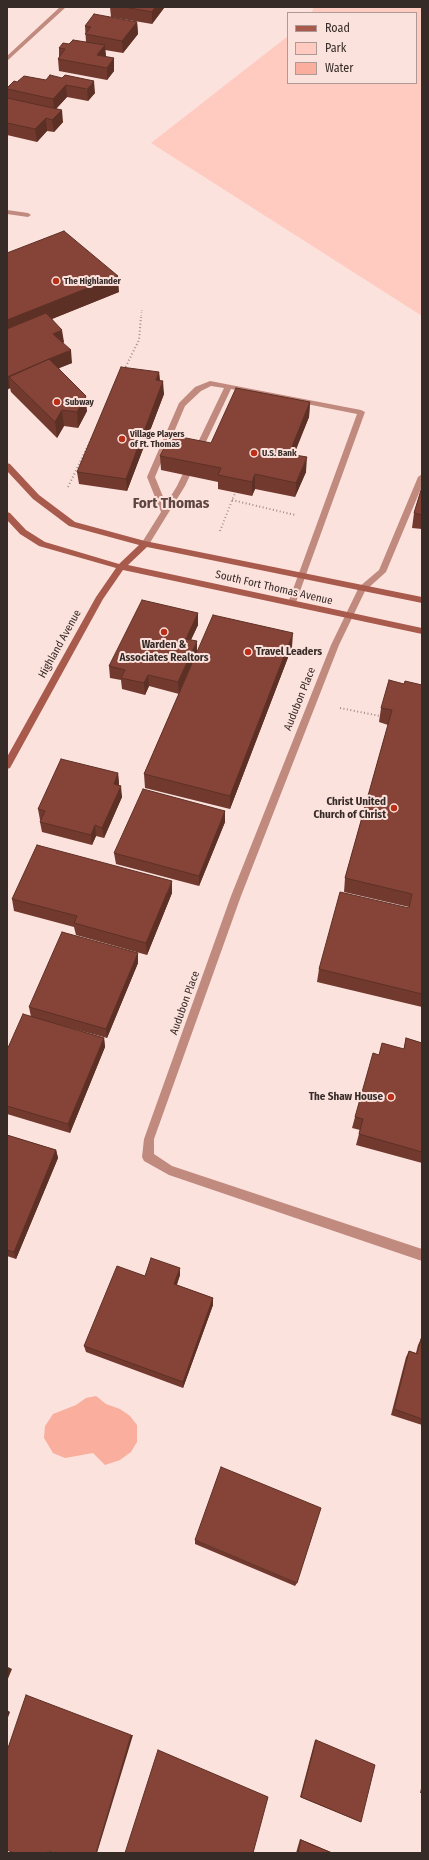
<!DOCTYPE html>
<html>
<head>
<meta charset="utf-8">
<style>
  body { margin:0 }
  #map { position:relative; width:429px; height:1860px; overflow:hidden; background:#fce2dd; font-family:"Fira Sans Condensed",sans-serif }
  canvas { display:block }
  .frame { position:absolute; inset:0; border:8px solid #372b28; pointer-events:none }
  .legend { position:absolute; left:287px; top:12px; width:130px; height:72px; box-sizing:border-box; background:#fce2dd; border:1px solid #ad9995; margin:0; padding:5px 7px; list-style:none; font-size:12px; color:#372b28 }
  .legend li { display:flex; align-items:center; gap:8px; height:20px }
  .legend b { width:20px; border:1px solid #ad9995 }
</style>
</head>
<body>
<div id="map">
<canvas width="429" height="1860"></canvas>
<div class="frame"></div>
<ul class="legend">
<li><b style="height:5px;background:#a85b4c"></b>Road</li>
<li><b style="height:11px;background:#ffcbc0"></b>Park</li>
<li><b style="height:11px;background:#f9ae9e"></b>Water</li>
</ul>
</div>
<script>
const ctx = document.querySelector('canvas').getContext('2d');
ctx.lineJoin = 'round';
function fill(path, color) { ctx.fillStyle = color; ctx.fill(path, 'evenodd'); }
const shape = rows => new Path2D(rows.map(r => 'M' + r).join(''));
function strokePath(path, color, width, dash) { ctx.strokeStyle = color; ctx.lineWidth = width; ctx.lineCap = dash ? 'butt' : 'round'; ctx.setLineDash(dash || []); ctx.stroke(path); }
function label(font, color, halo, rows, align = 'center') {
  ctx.font = font + ' "Fira Sans Condensed",sans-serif'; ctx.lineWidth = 4; ctx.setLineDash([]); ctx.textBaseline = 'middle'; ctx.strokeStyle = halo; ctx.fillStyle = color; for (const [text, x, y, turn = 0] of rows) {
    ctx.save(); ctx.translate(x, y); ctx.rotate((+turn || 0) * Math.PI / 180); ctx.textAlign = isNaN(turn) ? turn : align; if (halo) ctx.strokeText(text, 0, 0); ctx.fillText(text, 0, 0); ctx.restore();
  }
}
fill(shape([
  [314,7,422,7,422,316,151,143,288,36,288,83,416,83,416,13,311,13]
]), '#ffcbc0');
fill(shape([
  [96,1396,106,1404,120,1409,130,1416,137,1425,137,1442,131,1452,120,1460,105,1465,93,1453,65,1458,53,1453,44,1438,45,1426,53,1414,76,1405,86,1398]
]), '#f9ae9e');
strokePath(shape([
  [141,318,142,308]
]), '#9f8c88', 1.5, [0.5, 2]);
strokePath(shape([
  [124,370,139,340,141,317],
  [68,487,92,437],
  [232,500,295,515],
  [220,531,235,493],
  [340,708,380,716]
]), '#9f8c88', 2, [1, 2.5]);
fill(shape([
  [7,210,28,213,31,215,28,217,7,214,7,210],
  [210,381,361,410,365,412,295,605,292,606,288,603,357,414,231,389,185,486,148,546,142,546,141,544,161,512,147,477,179,403,195,387,210,381],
  [211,386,224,388,177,486,166,504,155,477,185,406,201,391,211,386],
  [422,474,422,486,386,572,365,591,359,591,359,587,379,570,418,477,422,474]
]), '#c08a7f');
fill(shape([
  [60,7,66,7,7,61,7,56,60,7],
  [362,586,366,589,339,645,241,896,154,1139,154,1154,172,1166,422,1249,422,1261,169,1175,144,1161,142,1157,144,1139,231,896,331,645,358,589,362,586]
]), '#c08a7f');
fill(shape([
  [7,463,10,464,39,495,75,522,145,541,422,597,422,603,147,547,128,565,422,628,422,634,123,570,103,599,10,768,7,769,7,757,96,597,116,568,39,546,20,534,7,520,7,512,10,513,26,530,45,542,119,564,139,545,69,526,33,499,7,471,7,463]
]), '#a85b4c');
fill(shape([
  [110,7,164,7,164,8,152,24,111,17],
  [137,22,138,34,123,53,105,50,106,57,114,58,114,71,107,80,59,71,58,59,59,57,59,48,86,42,85,26],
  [62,78,95,93,88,101,67,97,56,109,63,122,54,132,47,131,37,142,7,135,7,88,17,82,46,80],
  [7,253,119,292,52,319,64,342,63,343,72,363,59,368,87,411,78,428,64,426,57,438,11,392,10,388,7,390],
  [159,372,160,381,164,394,127,491,79,484,77,472],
  [310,402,309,417,294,455,306,472,295,497,255,489,252,496,218,489,218,482,161,470,160,456,211,443],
  [422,487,422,529,412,528,414,513],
  [198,613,198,625,191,640,197,652,292,647,230,809,145,788,144,774,179,694,149,686,145,695,122,689,121,680,110,678,109,666],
  [404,684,422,685,422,1007,317,982,319,969,409,908,409,907,344,892,345,878,388,725,379,722,381,708],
  [118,773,119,785,122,797,104,838,96,836,92,845,42,832,40,822,41,820,40,820,38,809],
  [225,811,225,822,199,886,116,864,114,853],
  [172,893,147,955,76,935,74,927,14,911,12,899],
  [138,953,138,963,107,1038,45,1021,104,1038,105,1047,70,1133,7,1114,7,1050,31,1017,29,1007],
  [406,1038,422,1043,422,1163,356,1145,360,1130,352,1128,355,1117,379,1055,404,1049],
  [7,1135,56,1150,58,1158,16,1259,7,1256],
  [180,1275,177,1285,213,1298,213,1305,183,1388,86,1352,84,1346,145,1276],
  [421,1339,422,1340,422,1425,391,1415,406,1357,409,1351,416,1353,418,1345],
  [195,1540,297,1583,295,1586,195,1544],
  [315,1740,316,1740,361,1822,300,1797],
  [422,1784,422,1793,420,1793],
  [300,1839,333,1853,296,1853]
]), '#723a2f');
fill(shape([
  [155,7,164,7,164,8,152,24,152,12],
  [137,22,138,34,123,53,122,41],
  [105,45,106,57,97,55],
  [114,58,114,71,107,80,107,68],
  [94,81,95,93,88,101,87,89],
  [66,85,67,97,54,111,53,99],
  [62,110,63,122,54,132,52,120],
  [46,118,47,131,37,142,35,129],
  [118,276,119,292,7,337,7,320],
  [62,330,64,342,55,346,53,334],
  [71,350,72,363,17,385,9,377,10,388,7,390,7,377],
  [159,372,160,385,156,380],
  [163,381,164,394,127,491,126,479],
  [86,396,87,411,78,428,77,412],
  [310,402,309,417,288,468,289,454],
  [62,410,64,426,57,438,55,422],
  [307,457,306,472,295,497,296,483],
  [255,474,255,489,252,496,252,482],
  [198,613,198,625,186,650,186,639],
  [293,633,292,647,230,809,230,796],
  [197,641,197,653,179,694,178,682],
  [148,675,149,686,145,695,144,683],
  [118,773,119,784,115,795,114,784],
  [121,786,122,797,104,838,102,828],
  [225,811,225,822,199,886,199,876],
  [95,825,96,836,92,845,91,835],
  [172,881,172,893,147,955,146,943],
  [138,953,138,963,107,1038,106,1029],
  [104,1038,105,1047,70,1133,68,1124],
  [56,1150,58,1158,16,1259,14,1252],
  [180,1268,180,1275,174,1291,174,1284],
  [213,1298,213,1305,183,1388,183,1382],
  [8,1667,12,1669,7,1681,7,1671],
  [7,1710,10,1712,7,1720],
  [131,1735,133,1735,97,1853,96,1853]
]), '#5d3026');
const building = shape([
  [124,7,155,7,152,12,124,7],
  [94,14,137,22,122,41,85,34,91,27,85,26,94,14],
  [73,40,105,45,97,55,114,58,107,68,58,59,65,49,59,48,63,43,69,44,73,40],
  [50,75,62,78,65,75,94,81,87,89,66,85,53,99,7,89,7,88,14,81,17,82,24,76,46,80,50,75],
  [7,98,62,110,52,120,46,118,35,129,7,123,7,98],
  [64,231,118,276,7,320,7,253,64,231],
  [46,313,62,330,53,334,71,350,49,359,7,377,7,329,46,313],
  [49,359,86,396,77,412,62,410,55,422,9,377,49,359],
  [121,367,159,372,156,380,163,381,126,479,77,472,121,367],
  [236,388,310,402,289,454,307,457,296,483,255,474,252,482,218,475,221,468,160,456,171,435,211,443,236,388],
  [422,487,422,515,414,513,422,487],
  [142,600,198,613,186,639,197,641,178,682,148,675,144,683,121,678,125,670,109,666,142,600],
  [213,615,293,633,230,796,144,774,213,615],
  [389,680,404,684,405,681,422,685,422,994,319,969,340,892,409,908,412,894,345,878,392,710,381,708,389,680],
  [61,759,118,773,114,784,121,786,102,828,95,825,91,835,40,822,45,811,38,809,61,759],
  [143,789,225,811,199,876,114,853,143,789],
  [37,845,172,881,146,943,74,923,77,916,12,899,37,845],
  [62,932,138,953,106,1029,29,1007,62,932],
  [23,1014,104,1038,68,1124,7,1106,7,1050,23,1014],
  [406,1038,422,1043,422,1152,359,1134,363,1119,355,1117,373,1053,379,1055,382,1043,404,1049,406,1038],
  [7,1135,56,1150,14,1252,7,1250,7,1135],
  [151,1258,180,1268,174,1284,213,1298,183,1382,84,1346,117,1266,145,1276,151,1258],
  [421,1339,422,1340,422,1419,394,1409,409,1351,417,1354,421,1339],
  [221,1467,321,1508,297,1583,195,1540,221,1467],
  [26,1695,131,1735,96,1853,54,1853,48,1851,47,1853,14,1853,7,1850,7,1751,26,1695],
  [316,1740,375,1765,361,1822,301,1797,316,1740],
  [158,1750,268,1797,253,1853,125,1853,158,1750],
  [301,1840,332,1853,298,1853,301,1840]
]);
fill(building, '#854437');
strokePath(building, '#5d3026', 1);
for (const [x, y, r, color] of [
  [56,281,4,"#bb2f17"],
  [57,402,4,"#bb2f17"],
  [122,439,4,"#bb2f17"],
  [254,453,4,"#bb2f17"],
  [164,632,4,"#bb2f17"],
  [248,652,4,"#bb2f17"],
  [394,808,4,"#bb2f17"],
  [391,1097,4,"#bb2f17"]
]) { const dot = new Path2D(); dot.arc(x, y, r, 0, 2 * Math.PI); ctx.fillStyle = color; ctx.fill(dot); strokePath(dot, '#fce2dd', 1.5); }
label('bold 9px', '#372b28', '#fce2dd', [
  ["The Highlander",64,281],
  ["Subway",65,402],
  ["Village Players",130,434],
  ["of Ft. Thomas",130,444],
  ["U.S. Bank",262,453]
], 'left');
label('11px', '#372b28', '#fce2dd', [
  ["South Fort Thomas Avenue",274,588,13],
  ["Highland Avenue",60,644,-61],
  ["Audubon Place",300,699,-68],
  ["Audubon Place",185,1003,-70]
]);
label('bold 11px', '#372b28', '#fce2dd', [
  ["Warden &",164,645,"center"],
  ["Associates Realtors",164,658,"center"],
  ["Travel Leaders",256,652,"left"],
  ["Christ United",386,802],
  ["Church of Christ",386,815],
  ["The Shaw House",383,1097]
], 'right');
label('bold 15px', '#5e4540', '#fce2dd', [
  ["Fort Thomas",171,504]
]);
</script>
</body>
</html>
